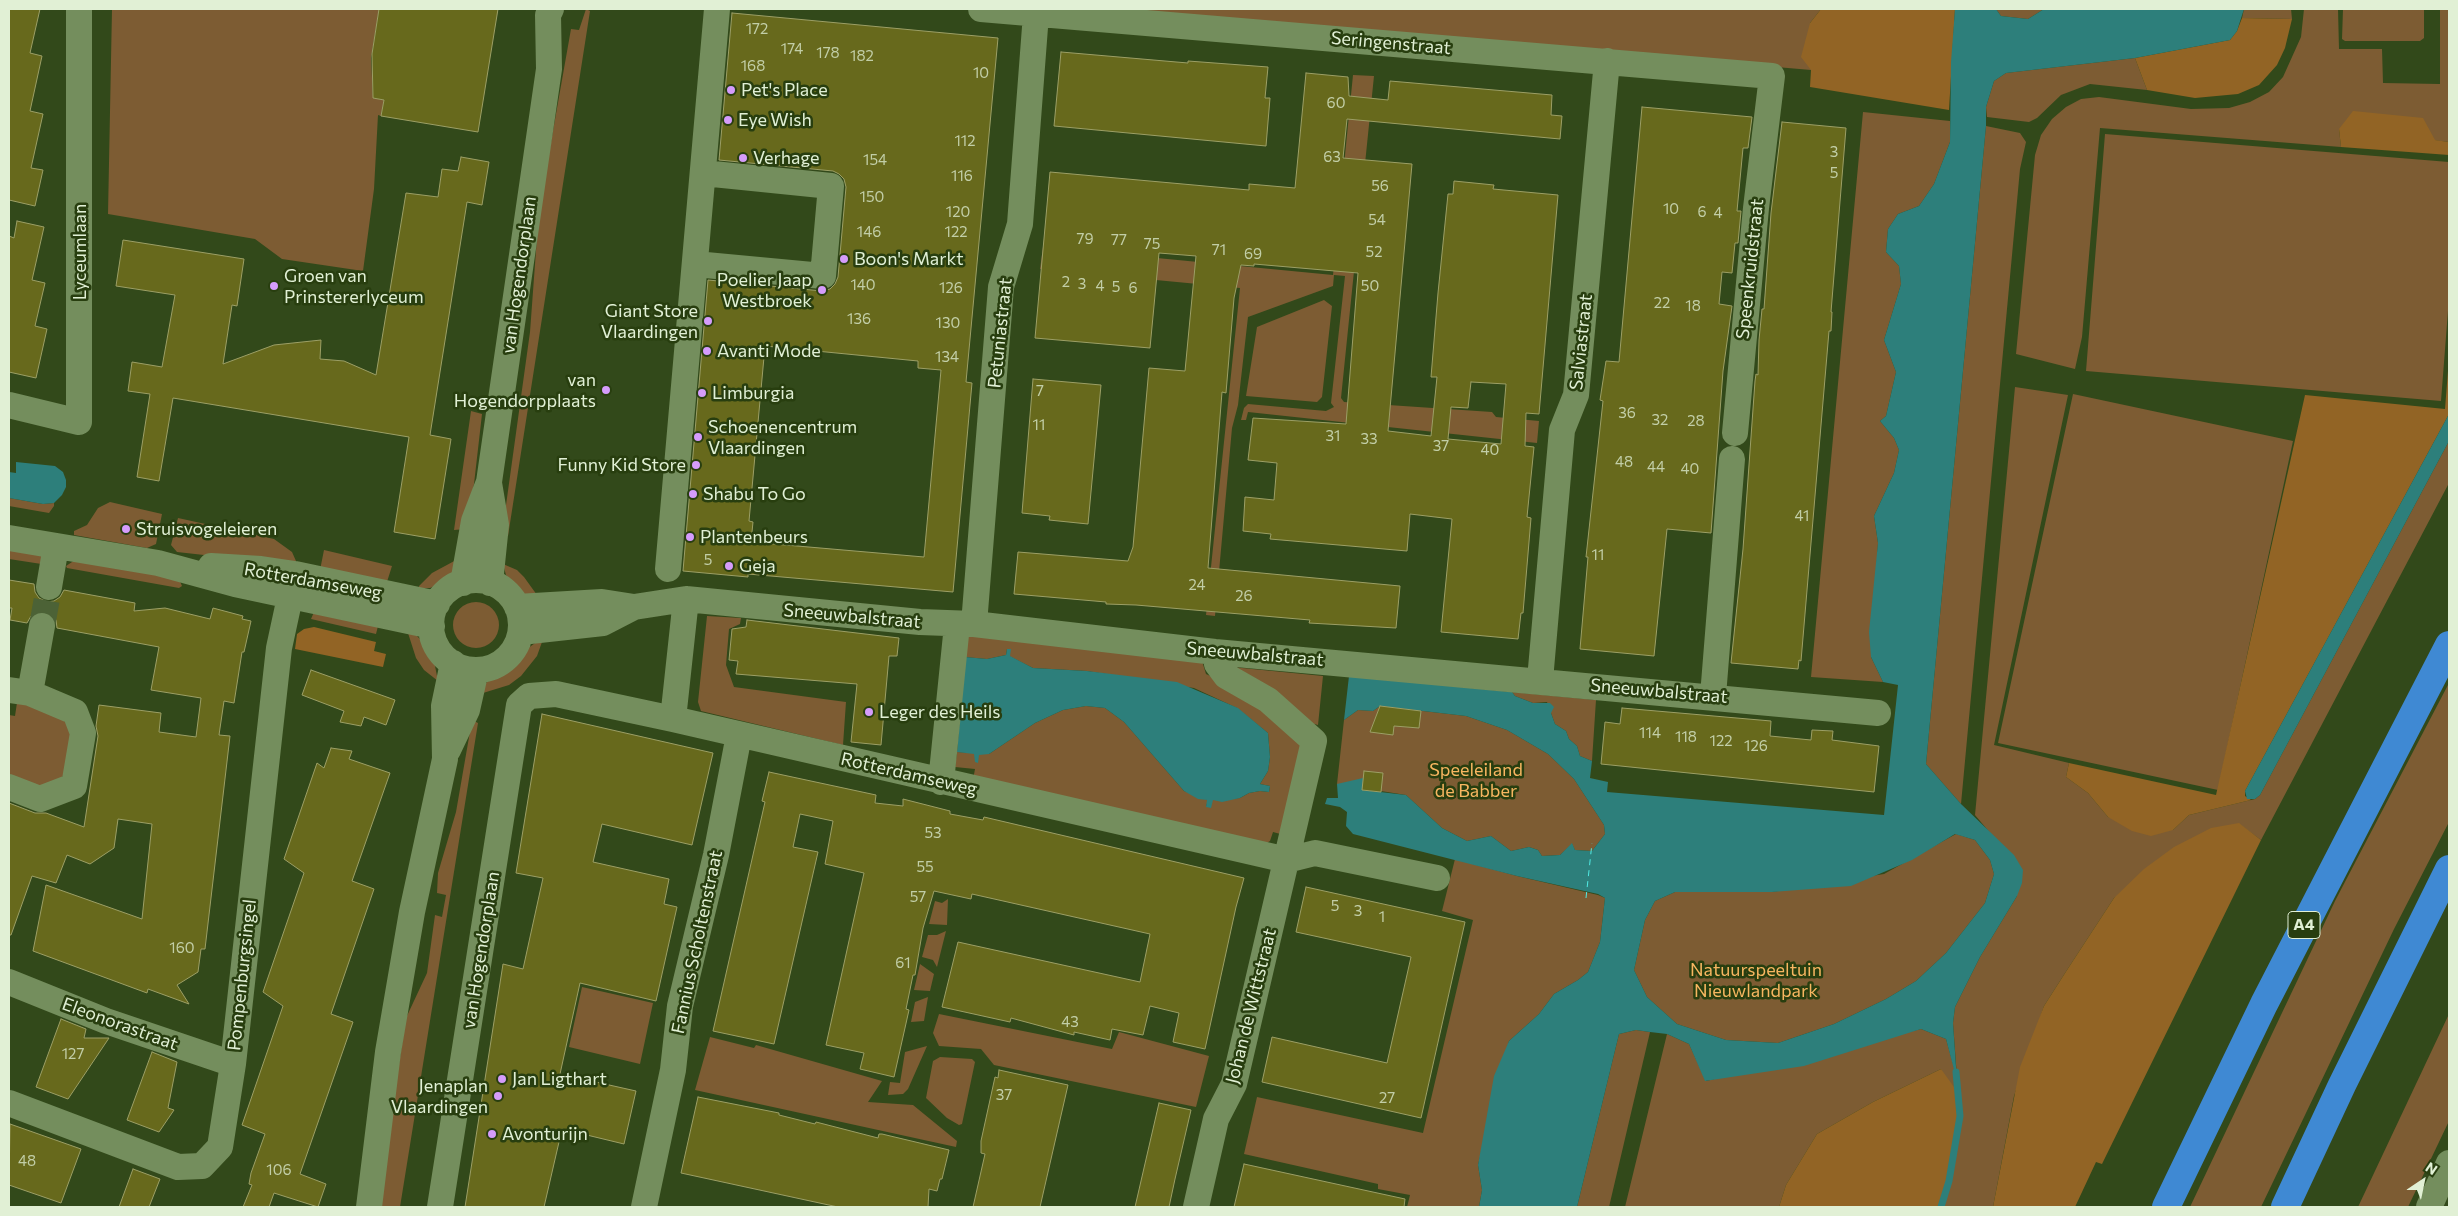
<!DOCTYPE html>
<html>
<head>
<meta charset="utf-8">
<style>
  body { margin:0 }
  #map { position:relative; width:2458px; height:1216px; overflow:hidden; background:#32491a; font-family:Commissioner,sans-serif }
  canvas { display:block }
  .frame { position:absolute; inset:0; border:10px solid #e1f0d5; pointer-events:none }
  .north { position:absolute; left:2398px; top:1156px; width:50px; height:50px; -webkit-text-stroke:4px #283e0f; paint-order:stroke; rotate:34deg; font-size:14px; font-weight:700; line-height:20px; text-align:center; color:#e1f0d5 }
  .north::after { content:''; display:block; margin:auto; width:18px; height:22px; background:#e1f0d5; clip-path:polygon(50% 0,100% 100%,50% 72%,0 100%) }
</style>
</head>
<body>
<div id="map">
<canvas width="2458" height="1216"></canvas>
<div class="frame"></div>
<div class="north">N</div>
</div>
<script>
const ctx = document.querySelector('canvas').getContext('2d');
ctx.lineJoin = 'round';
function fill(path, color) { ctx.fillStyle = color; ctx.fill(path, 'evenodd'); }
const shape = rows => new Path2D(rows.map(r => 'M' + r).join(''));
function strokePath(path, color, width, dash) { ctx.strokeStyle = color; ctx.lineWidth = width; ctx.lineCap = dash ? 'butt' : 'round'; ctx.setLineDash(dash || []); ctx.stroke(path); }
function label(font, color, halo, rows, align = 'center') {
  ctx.font = font + ' Commissioner,sans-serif'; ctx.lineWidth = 5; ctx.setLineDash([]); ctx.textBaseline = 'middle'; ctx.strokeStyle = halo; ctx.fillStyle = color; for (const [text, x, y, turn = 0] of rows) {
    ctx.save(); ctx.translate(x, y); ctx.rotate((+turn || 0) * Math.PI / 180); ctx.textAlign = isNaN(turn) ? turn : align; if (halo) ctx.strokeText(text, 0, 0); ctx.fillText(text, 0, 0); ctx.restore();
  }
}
fill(shape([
  [112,9,379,9,371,58,373,98,384,100,381,116,378,115,374,189,363,271,282,259,255,239,108,214],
  [586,9,590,11,508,536,502,534,530,332,539,210,571,29,579,30],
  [1102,9,1821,9,1810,23,1811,70],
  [1996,9,2044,9,2028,19,2001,16],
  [2244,9,2291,9,2292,19,2242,18],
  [2304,9,2338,9,2339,49,2382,49,2383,83,2440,84,2440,9,2449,9,2449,142,2339,129,2341,147,2100,128,2082,337,2075,369,2016,354,2035,155,2041,135,2052,119,2066,107,2081,99,2099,97,2191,109,2229,108,2250,102,2269,92,2283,77,2301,37],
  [2343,9,2424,9,2424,38,2420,41,2345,41,2342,39],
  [2135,58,2147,90,2090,84,2061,95,2037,118,2029,122,1987,117,1986,107,1994,81,2006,73],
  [1353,75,1374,76,1341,398,1344,402,1492,412,1496,417,1539,421,1537,443,1248,412,1246,420,1241,420,1244,408,1248,404,1326,411,1334,407,1331,403,1345,276,1334,275,1333,286,1248,317,1238,405,1232,428,1215,616,1206,615,1240,288,1040,269,1043,247,1333,275],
  [1863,112,1950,121,1950,142,1934,184,1919,206,1898,214,1888,229,1886,252,1899,266,1901,284,1884,340,1896,372,1886,416,1880,421,1894,438,1899,450,1894,473,1874,516,1878,543,1871,657,1883,682,1811,677],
  [1986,126,2020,133,2026,142,2020,169,1961,804,1926,764],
  [2105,134,2449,162,2449,298,2441,401,2086,371],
  [1324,300,1332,306,1322,397,1317,402,1246,396,1257,327],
  [2015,387,2068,395,1994,745,2069,763,2066,777,2088,793,2108,817,2173,830,2189,815,2255,799,2260,795,2449,441,2449,483,2261,840,2239,824,2114,898,2067,970,2044,1006,2014,1096,1993,1207,1940,1207,1955,1145,1941,1069,1873,1102,1817,1134,1786,1185,1779,1207,1625,1207,1667,1034,1689,1044,1706,1081,1921,1029,1946,1039,1957,1078,1953,1023,1955,1007,1980,957,2017,896,1991,834,1975,815],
  [2073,394,2293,441,2218,790,1998,743],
  [471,411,482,414,474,484,466,529,454,530],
  [9,498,43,504,54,503,54,506,49,513,9,506],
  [110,502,162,514,156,544,147,548,74,535,74,531,87,525,98,508],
  [178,518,274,539,292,552,296,561,294,565,177,552,171,545],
  [9,549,45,554,48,565,9,559],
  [324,550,392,566,386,585,320,570],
  [458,559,455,572,444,582,430,588,419,588,419,586,432,573],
  [75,560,179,579,182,586,179,588,67,568,66,566],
  [503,564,517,570,524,577,537,595,522,594,516,589,506,575],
  '453 625a23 23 0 1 1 46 0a23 23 0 1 1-46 0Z',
  [314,612,379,622,376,634,311,619],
  [707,616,741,618,740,624,729,629,726,665,734,687,846,702,843,745,701,711,698,702],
  [412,631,421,640,434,661,438,681,424,670,416,658,408,633],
  [966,635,1202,661,1206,674,1246,693,1302,743,1284,835,1273,832,1270,841,1265,844,973,780,975,769,955,767,957,752,989,754,1035,723,1063,710,1086,706,1105,708,1124,722,1184,791,1208,800,1206,807,1212,800,1240,798,1249,793,1260,791,1269,792,1270,786,1260,784,1268,771,1270,757,1268,733,1237,708,1194,688,1087,671,1033,668,1009,656,1010,649,1007,649,1006,655,987,659,965,657],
  [538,641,542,642,537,656,521,676,509,685,483,693,481,688,487,682,506,670,524,651],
  [1232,667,1323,676,1318,725,1300,720],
  [2449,683,2449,822,2394,929,2261,1207,2190,1207,2335,901],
  [1512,692,1596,700,1592,761,1580,756,1577,746,1569,739,1566,731,1555,724,1547,702,1533,703,1515,696],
  [18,696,39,701,73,728,72,766,60,779,43,787,9,786,9,715,15,716],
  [1380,706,1466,716,1507,730,1548,754,1574,779,1604,825,1605,834,1592,851,1575,850,1572,844,1560,855,1542,856,1538,850,1529,847,1511,851,1491,836,1467,841,1442,828,1406,795,1337,784,1344,720,1358,710,1373,711],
  [472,720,478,723,400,1207,377,1207,406,1018,427,973,435,915,442,917,446,895,437,893,438,873,456,812],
  [1956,834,1975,840,1990,860,1994,874,1985,903,1946,953,1916,981,1886,999,1834,1024,1778,1043,1726,1040,1677,1024,1647,997,1634,970,1645,920,1655,901,1675,892,1772,892,1884,874],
  [1455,859,1517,876,1598,895,1605,898,1600,942,1588,972,1578,980,1554,994,1539,1014,1509,1041,1478,1165,1482,1190,1479,1207,1407,1207,1410,1195,1378,1189,1378,1184,1244,1154,1257,1097,1423,1133,1473,920,1442,911],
  [948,899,947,925,929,924,935,901,942,903],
  [946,931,937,967,933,960,922,957,928,935,937,935],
  [920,964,934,974,930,991,914,990],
  [582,987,653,1003,640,1064,569,1047],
  [928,997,924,1021,911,1022,915,1002],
  [939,1014,1112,1049,1119,1032,1209,1056,1196,1107,994,1065,981,1049,939,1046,933,1033],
  [2449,1014,2449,1121,2408,1207,2358,1207],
  [1636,1030,1650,1032,1609,1207,1577,1207,1619,1034],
  [710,1037,754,1048,756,1045,882,1081,868,1102,913,1105,957,1141,956,1147,695,1090],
  [927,1046,908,1089,903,1094,888,1095,890,1082,900,1083,905,1052],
  [940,1057,972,1059,975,1062,962,1124,959,1125,947,1118,926,1098,933,1061]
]), '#7d5c33');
fill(shape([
  [1821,9,1955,9,1949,110,1810,87,1811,70,1801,57,1810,23],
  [2242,18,2292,19,2285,48,2277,65,2259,85,2238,94,2195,98,2147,90,2135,58,2230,40,2237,31],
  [2353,111,2423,118,2435,140,2449,142,2449,155,2341,147,2339,129],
  [2449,358,2449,414,2245,791,2245,796,2251,800,2189,815,2173,830,2151,836,2132,831,2108,817,2088,793,2066,777,2069,763,2216,795,2305,395,2445,409],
  [314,627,376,642,374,651,386,654,383,667,295,649,297,634,304,629],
  [2239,823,2261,840,2102,1164,2096,1162,2075,1207,1993,1207,2020,1067,2044,1006,2067,970,2114,898,2144,869,2174,847,2211,828],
  [1941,1069,1959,1094,1955,1145,1940,1207,1779,1207,1786,1185,1817,1134,1873,1102]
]), '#926425');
fill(shape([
  [1955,9,1996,9,2001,16,2028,19,2044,9,2244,9,2237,31,2230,40,2135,58,2006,73,1994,81,1986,107,1986,126,1926,764,1961,804,2014,855,2023,870,2022,883,2017,896,1980,957,1955,1007,1953,1023,1957,1081,1946,1039,1921,1029,1804,1066,1705,1081,1689,1044,1667,1034,1650,1032,1636,1030,1619,1034,1577,1207,1479,1207,1482,1190,1478,1165,1494,1076,1509,1041,1539,1014,1554,994,1578,980,1588,972,1600,942,1605,898,1598,894,1517,876,1353,834,1346,826,1347,812,1340,807,1325,804,1327,798,1338,798,1337,784,1363,778,1363,790,1406,795,1442,828,1467,841,1491,836,1511,851,1529,847,1538,850,1542,856,1560,855,1572,843,1575,850,1592,851,1605,834,1604,825,1574,779,1548,754,1507,730,1466,716,1380,706,1373,711,1358,710,1344,720,1349,676,1512,692,1515,696,1533,703,1550,703,1554,707,1551,713,1555,724,1566,731,1569,739,1577,746,1580,756,1592,761,1590,778,1608,782,1607,792,1884,815,1898,685,1883,682,1871,657,1869,632,1878,543,1874,516,1894,473,1899,450,1894,438,1880,421,1886,416,1896,372,1884,340,1901,284,1899,266,1886,252,1888,229,1898,214,1919,206,1934,184,1950,142,1951,62],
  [1955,834,1975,840,1990,860,1994,874,1985,903,1946,953,1916,981,1886,999,1834,1024,1778,1043,1726,1040,1677,1024,1647,997,1634,970,1645,920,1655,901,1675,892,1772,892,1851,886,1912,860],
  [2449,414,2449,441,2260,795,2255,799,2247,799,2245,791],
  [16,462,55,466,63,472,66,480,66,487,62,495,54,503,43,504,9,498,9,472,16,473],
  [1007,649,1011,649,1010,656,1033,668,1087,671,1177,682,1238,708,1268,733,1270,757,1268,771,1260,784,1270,786,1269,792,1260,791,1249,793,1240,798,1222,802,1213,800,1211,808,1206,807,1207,800,1198,799,1184,791,1124,722,1105,708,1086,706,1063,710,1035,723,989,754,979,755,978,763,975,762,974,754,957,752,965,657,987,659,1006,655]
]), '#2d7f7b');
strokePath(shape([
  [1941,1207,1949,1181,1960,1116,1956,1072]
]), '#2d7f7b', 7);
strokePath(shape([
  [1586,898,1592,843]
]), '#50eae4', 1, [6, 5]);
const building = shape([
  [9,9,40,9,30,53,42,56,30,111,43,114,31,168,43,170,35,206,9,200,9,9],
  [379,9,498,9,478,132,381,116,384,100,373,98,372,54,379,9],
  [732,13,998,38,966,382,972,383,953,592,748,574,748,577,683,571,708,280,822,291,830,289,835,284,838,277,846,187,844,179,839,174,833,171,719,160,732,13],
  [765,346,918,361,918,368,941,370,924,557,751,542,753,522,749,521,765,346],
  [1061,52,1188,63,1188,61,1268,67,1265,98,1270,98,1266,146,1054,126,1061,52],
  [1306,73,1348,77,1349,96,1388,100,1390,81,1552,95,1551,115,1562,116,1560,139,1347,119,1343,158,1412,164,1388,431,1431,436,1437,377,1431,377,1438,293,1448,194,1453,194,1454,181,1494,185,1493,189,1558,195,1539,414,1526,413,1525,446,1534,447,1527,517,1531,518,1529,542,1523,613,1521,613,1518,639,1441,632,1452,519,1410,514,1407,551,1270,539,1271,534,1243,531,1245,497,1274,500,1277,463,1248,460,1253,418,1346,424,1358,273,1254,264,1254,266,1241,265,1234,298,1226,393,1222,392,1208,568,1400,586,1396,628,1309,623,1310,620,1136,605,1106,604,1106,602,1014,594,1018,552,1128,561,1133,547,1149,368,1185,371,1196,256,1159,253,1150,348,1035,338,1050,172,1249,190,1249,184,1295,188,1306,73],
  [1471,382,1506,384,1501,444,1448,439,1451,407,1468,408,1471,382],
  [1642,107,1752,117,1748,148,1743,148,1737,211,1741,211,1738,243,1735,243,1732,273,1722,272,1719,304,1732,306,1723,371,1711,533,1667,529,1654,656,1580,649,1588,557,1586,557,1603,401,1600,400,1606,361,1619,362,1642,107],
  [1782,122,1846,128,1831,312,1832,312,1831,331,1829,331,1801,661,1799,660,1798,669,1731,663,1743,549,1755,381,1756,374,1758,375,1759,340,1762,309,1764,309,1771,213,1782,122],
  [461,157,489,162,482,205,467,202,430,435,451,439,435,539,394,532,409,437,173,398,159,481,137,477,150,394,128,391,132,362,162,367,175,295,116,286,123,240,244,259,237,306,232,305,223,364,274,345,321,340,320,359,344,361,376,375,406,193,438,197,442,169,458,171,461,157],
  [17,221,44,227,32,280,45,283,35,326,47,329,36,378,9,372,9,236,14,238,17,221],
  [1033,379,1101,385,1088,524,1049,520,1050,516,1022,513,1033,379],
  [9,580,34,584,35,592,39,598,47,602,54,601,60,597,64,590,135,603,134,611,165,608,210,619,213,608,243,616,242,619,251,621,244,652,242,652,234,703,224,701,219,735,230,736,205,949,201,949,198,972,177,985,189,1004,148,989,147,993,33,951,46,885,142,919,152,824,118,819,114,848,90,864,67,855,56,883,32,876,11,935,9,935,9,803,35,813,46,813,84,827,98,736,96,726,99,705,161,713,159,732,196,737,201,698,151,690,159,647,57,628,56,620,52,615,44,611,36,612,31,616,27,623,10,620,12,608,9,608,9,580],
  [747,620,899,638,897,656,889,656,881,745,851,742,857,684,736,674,738,661,729,660,732,629,746,627,747,620],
  [311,670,395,700,386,725,364,717,361,726,340,722,344,711,302,695,311,670],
  [1380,706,1421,711,1419,728,1394,726,1393,735,1370,732,1380,706],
  [1622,708,1771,721,1770,736,1811,740,1812,730,1833,731,1832,740,1879,746,1874,792,1601,764,1605,722,1620,724,1622,708],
  [542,714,713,753,692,845,602,824,593,862,669,879,664,904,677,907,656,1001,580,983,560,1074,636,1091,624,1144,562,1129,544,1207,465,1207,503,964,523,969,543,878,516,873,542,714],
  [331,748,352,751,349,759,390,773,352,881,374,889,331,1014,353,1022,300,1174,326,1184,318,1207,274,1193,269,1207,243,1207,252,1185,249,1184,251,1173,265,1134,242,1125,283,1006,263,992,304,873,284,859,317,763,324,768,331,748],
  [1364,771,1383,773,1381,792,1362,790,1364,771],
  [769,772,876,795,875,803,903,806,903,799,950,811,950,814,983,820,984,817,1244,878,1236,907,1205,1049,1173,1042,1179,1013,1150,1006,1143,1035,1112,1029,1110,1040,1074,1032,1074,1035,1011,1018,1010,1022,942,1007,958,942,1140,982,1150,934,972,894,971,899,934,891,923,928,915,975,913,975,906,1009,909,1010,894,1077,860,1069,864,1053,826,1045,864,873,825,864,833,821,800,814,793,847,818,852,774,1044,713,1031,765,802,762,801,769,772],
  [1306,887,1465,922,1421,1118,1262,1082,1272,1037,1387,1063,1411,957,1296,932,1306,887],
  [61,1019,86,1029,84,1038,109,1038,68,1099,36,1087,61,1019],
  [152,1052,177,1062,168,1108,174,1110,159,1132,127,1120,152,1052],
  [999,1070,1068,1085,1040,1207,973,1207,985,1154,981,1153,981,1141,995,1077,998,1078,999,1070],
  [698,1097,779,1113,779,1115,815,1124,816,1122,878,1138,879,1134,882,1134,949,1150,942,1179,940,1179,937,1191,929,1189,928,1207,838,1207,681,1173,698,1097],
  [1159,1103,1191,1110,1175,1179,1169,1207,1135,1207,1159,1103],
  [10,1124,81,1149,61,1203,9,1185,10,1124],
  [1244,1164,1405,1199,1404,1207,1234,1207,1244,1164],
  [133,1169,160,1179,149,1207,119,1207,133,1169]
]);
fill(building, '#67691c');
strokePath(building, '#9c9f66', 1);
strokePath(shape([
  [42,626,49,587]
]), '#4c6236', 26, [26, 13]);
strokePath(shape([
  [981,9,1772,76,1756,208,1735,433],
  [695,264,823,276,831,186,703,173],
  [9,405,79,422,79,9],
  [489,483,496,525,490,583],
  [9,538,158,563,235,584,432,626],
  [211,566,261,569,295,574,437,604],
  [668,569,717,9],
  '431 625a45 45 0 1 1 90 0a45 45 0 1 1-90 0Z',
  [463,583,474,521,489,482,549,69,548,15,551,9],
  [49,587,56,546],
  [517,607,602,602,634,607,686,599,920,622,974,624,1215,652,1878,713],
  [974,624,1001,287,1020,224,1036,14],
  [521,632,603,623,634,607],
  [1540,680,1562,430,1576,395,1607,61],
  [9,690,30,693,75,712,83,733,74,786,40,799,9,787],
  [30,693,42,626],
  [1713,696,1732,459],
  [673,719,686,599],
  [448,750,467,710,476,670],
  [941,782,957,625],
  [9,982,106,1021,233,1064],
  [9,1103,178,1167,202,1166,220,1147,233,1064,279,648,295,574],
  [369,1207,388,1052,412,912,445,759,444,706,453,663],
  [440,1207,519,705,529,696,556,694,673,719,1287,860,1315,853,1437,878],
  [644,1207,673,1070,680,1006,716,855,739,735],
  [1196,1207,1216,1119,1234,1084,1314,741,1268,700,1226,676,1217,664,1215,652],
  [2429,1207,2449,1163]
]), '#748e5d', 26);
strokePath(shape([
  [2166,1207,2264,1004,2449,645],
  [2285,1207,2342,1085,2449,869]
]), '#3f89d3', 28);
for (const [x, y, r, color] of [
  [731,90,5,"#d59cfb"],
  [728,120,5,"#d59cfb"],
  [743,158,5,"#d59cfb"],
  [844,259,5,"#d59cfb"],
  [274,286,5,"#d59cfb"],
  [822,290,5,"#d59cfb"],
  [708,321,5,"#d59cfb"],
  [707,351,5,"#d59cfb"],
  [606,390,5,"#d59cfb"],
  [702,393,5,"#d59cfb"],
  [698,437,5,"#d59cfb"],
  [696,465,5,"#d59cfb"],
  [693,494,5,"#d59cfb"],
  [126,529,5,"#d59cfb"],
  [690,537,5,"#d59cfb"],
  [729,566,5,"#d59cfb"],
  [869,712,5,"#d59cfb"],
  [502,1079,5,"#d59cfb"],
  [498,1096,5,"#d59cfb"],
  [492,1134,5,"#d59cfb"]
]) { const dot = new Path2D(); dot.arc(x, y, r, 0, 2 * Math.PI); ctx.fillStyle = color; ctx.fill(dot); strokePath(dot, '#283e0f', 2); }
label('15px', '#c2cea7', null, [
  ["172",757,29],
  ["174",792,49],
  ["178",828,53],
  ["182",862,56],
  ["168",753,66],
  ["10",981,73],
  ["60",1336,103],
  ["112",965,141],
  ["3",1834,152],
  ["63",1332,157],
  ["154",875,160],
  ["5",1834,173],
  ["116",962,176],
  ["56",1380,186],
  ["150",872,197],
  ["10",1671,209],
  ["120",958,212],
  ["6",1702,212],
  ["4",1718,213],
  ["54",1377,220],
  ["146",869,232],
  ["122",956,232],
  ["79",1085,239],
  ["77",1119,240],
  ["75",1152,244],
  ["71",1219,250],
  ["52",1374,252],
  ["69",1253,254],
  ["2",1066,282],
  ["3",1082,284],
  ["140",863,285],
  ["4",1100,286],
  ["50",1370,286],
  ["5",1116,287],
  ["126",951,288],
  ["6",1133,288],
  ["22",1662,303],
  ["18",1693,306],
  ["136",859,319],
  ["130",948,323],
  ["134",947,357],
  ["7",1040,391],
  ["36",1627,413],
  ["32",1660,420],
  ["28",1696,421],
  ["11",1039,425],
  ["31",1333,436],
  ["33",1369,439],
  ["37",1441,446],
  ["40",1490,450],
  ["48",1624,462],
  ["44",1656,467],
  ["40",1690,469],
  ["41",1802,516],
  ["11",1598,555],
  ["5",708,560],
  ["24",1197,585],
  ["26",1244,596],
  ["114",1650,733],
  ["118",1686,737],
  ["122",1721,741],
  ["126",1756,746],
  ["53",933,833],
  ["55",925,867],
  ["57",918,897],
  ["5",1335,906],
  ["3",1358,911],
  ["1",1382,917],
  ["160",182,948],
  ["61",903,963],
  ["43",1070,1022],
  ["127",73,1054],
  ["37",1004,1095],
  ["27",1387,1098],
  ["48",27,1161],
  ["106",279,1170]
]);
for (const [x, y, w] of [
  [2304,925,32]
]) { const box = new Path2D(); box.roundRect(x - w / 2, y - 13.5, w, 27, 4); ctx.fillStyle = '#283e0f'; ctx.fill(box); strokePath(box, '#e1f0d5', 1); }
label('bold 16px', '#e1f0d5', null, [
  ["A4",2304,925]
]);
label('18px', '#e1f0d5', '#283e0f', [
  ["Seringenstraat",1391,43,5],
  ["Lyceumlaan",80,252,-90],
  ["Speenkruidstraat",1750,269,-84],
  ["van Hogendorplaan",519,275,-82],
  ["Petuniastraat",1000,333,-84],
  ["Salviastraat",1581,342,-84],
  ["Rotterdamseweg",313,581,10],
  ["Sneeuwbalstraat",852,616,5],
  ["Sneeuwbalstraat",1255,654,5],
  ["Sneeuwbalstraat",1659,691,5],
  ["Rotterdamseweg",909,774,13],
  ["Fannius Scholtenstraat",697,942,-78],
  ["van Hogendorplaan",481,950,-81],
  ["Pompenburgsingel",242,975,-84],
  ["Johan de Wittstraat",1251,1006,-76],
  ["Eleonorastraat",120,1024,20]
]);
label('18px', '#e1f0d5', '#283e0f', [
  ["Pet's Place",741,90],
  ["Eye Wish",738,120],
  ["Verhage",753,158],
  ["Boon's Markt",854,259],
  ["Groen van",284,276],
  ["Prinstererlyceum",284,297],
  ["Poelier Jaap",812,280,"right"],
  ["Westbroek",812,301,"right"],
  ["Giant Store",698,311,"right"],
  ["Vlaardingen",698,332,"right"],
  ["Avanti Mode",717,351],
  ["van",596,380,"right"],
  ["Hogendorpplaats",596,401,"right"],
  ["Limburgia",712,393],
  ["Schoenencentrum",708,427],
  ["Vlaardingen",708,448],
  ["Funny Kid Store",686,465,"right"],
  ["Shabu To Go",703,494],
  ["Struisvogeleieren",136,529],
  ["Plantenbeurs",700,537],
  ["Geja",739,566],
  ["Leger des Heils",879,712],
  ["Jan Ligthart",512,1079],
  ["Jenaplan",488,1086,"right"],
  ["Vlaardingen",488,1107,"right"],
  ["Avonturijn",502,1134]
], 'left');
label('18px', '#f8b661', '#283e0f', [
  ["Speeleiland",1476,770],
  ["de Babber",1476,791],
  ["Natuurspeeltuin",1756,970],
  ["Nieuwlandpark",1756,991]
]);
</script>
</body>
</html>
